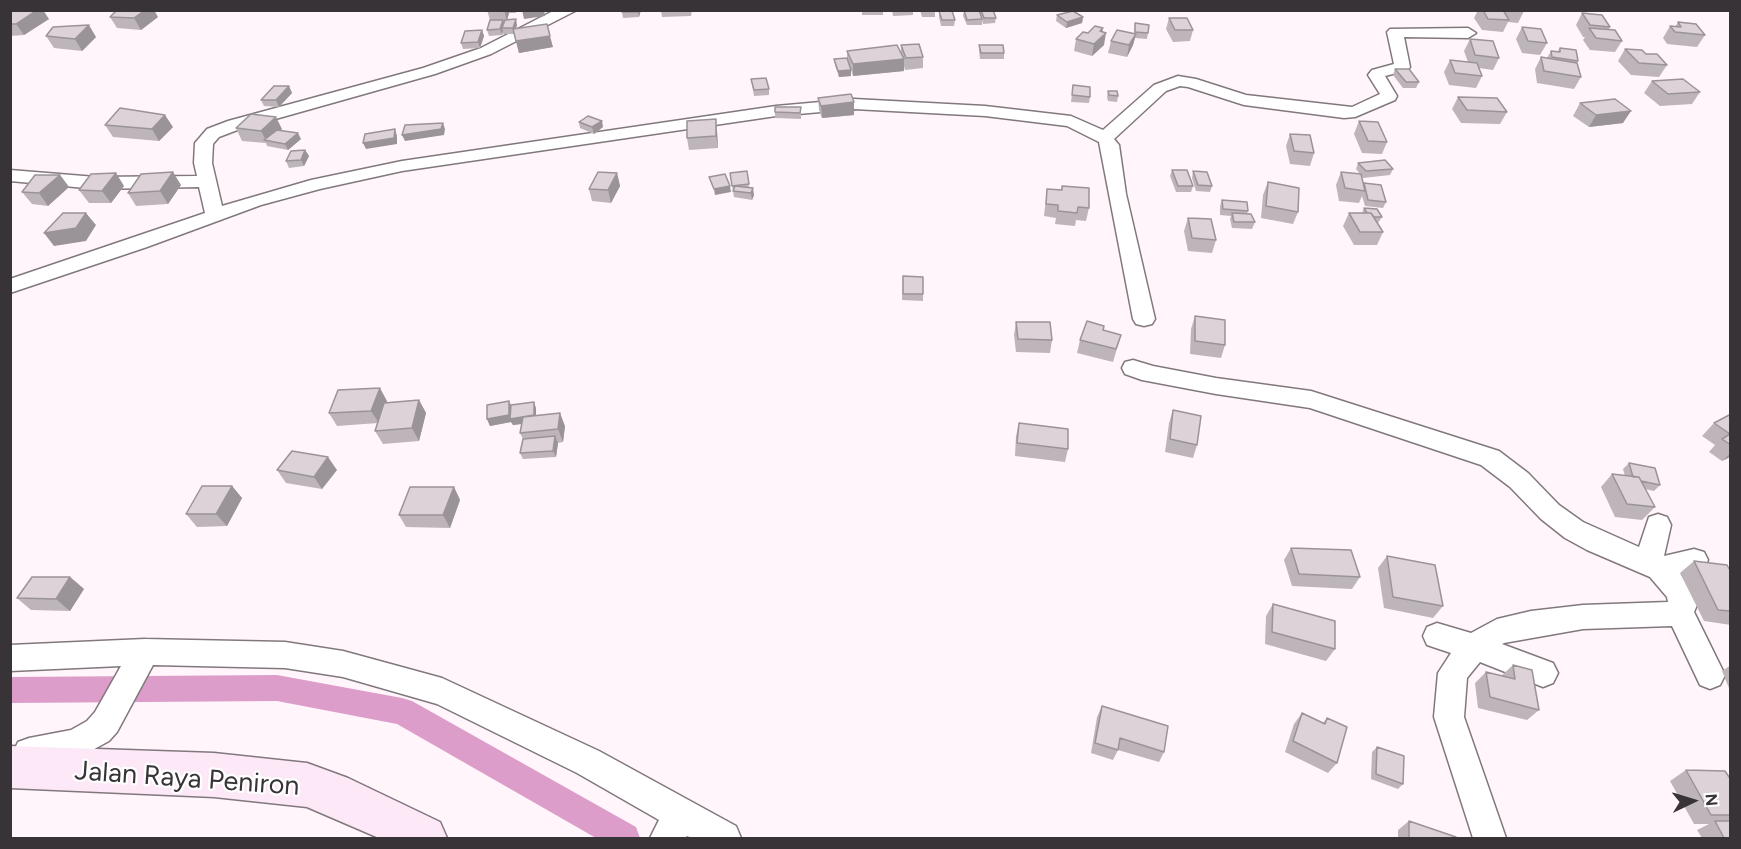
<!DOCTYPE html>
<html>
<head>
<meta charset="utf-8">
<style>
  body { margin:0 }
  #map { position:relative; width:1741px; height:849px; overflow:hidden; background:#fff5fb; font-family:Figtree,sans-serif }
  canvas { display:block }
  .frame { position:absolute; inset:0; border:12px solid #373336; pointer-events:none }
  .north { position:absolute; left:1663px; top:771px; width:60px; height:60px; -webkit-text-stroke:4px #fff; paint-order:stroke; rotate:86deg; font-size:16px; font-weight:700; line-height:24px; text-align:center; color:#373336 }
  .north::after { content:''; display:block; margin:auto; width:21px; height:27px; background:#373336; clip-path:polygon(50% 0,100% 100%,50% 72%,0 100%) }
</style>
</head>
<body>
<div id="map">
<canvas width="1741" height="849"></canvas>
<div class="frame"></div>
<div class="north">N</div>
</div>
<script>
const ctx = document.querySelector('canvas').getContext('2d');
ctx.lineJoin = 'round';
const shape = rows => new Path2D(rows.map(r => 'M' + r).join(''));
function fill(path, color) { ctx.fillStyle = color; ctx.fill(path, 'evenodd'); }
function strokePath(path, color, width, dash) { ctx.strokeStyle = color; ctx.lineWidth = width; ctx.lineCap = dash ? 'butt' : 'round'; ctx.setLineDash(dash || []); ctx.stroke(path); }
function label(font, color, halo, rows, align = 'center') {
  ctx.font = font + ' Figtree,sans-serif'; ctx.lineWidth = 4.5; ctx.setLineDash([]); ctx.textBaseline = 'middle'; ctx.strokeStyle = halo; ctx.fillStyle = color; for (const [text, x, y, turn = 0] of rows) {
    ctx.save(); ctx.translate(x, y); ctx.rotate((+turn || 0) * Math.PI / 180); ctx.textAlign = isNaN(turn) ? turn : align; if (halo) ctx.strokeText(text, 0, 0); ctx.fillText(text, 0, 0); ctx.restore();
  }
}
fill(shape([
  [277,675,402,698,412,701,636,827,640,838,596,838,397,724,277,701,10,703,10,677,277,675]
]), '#dd9dca');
const street = shape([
  [555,10,577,10,491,54,435,74,240,129,219,137,213,144,212,163,222,206,311,180,402,161,776,106,854,99,985,106,1071,116,1103,130,1154,85,1178,76,1196,79,1246,95,1352,107,1380,94,1368,75,1372,70,1394,64,1387,32,1390,29,1468,28,1476,33,1468,38,1404,37,1410,67,1408,70,1385,76,1397,96,1395,100,1355,117,1344,118,1244,105,1188,87,1180,86,1166,91,1114,139,1119,145,1126,194,1155,319,1152,324,1144,326,1136,324,1133,319,1099,142,1067,126,985,116,854,109,776,116,402,171,320,189,261,205,147,247,10,293,10,279,205,213,199,187,96,189,10,181,10,170,96,177,197,176,194,163,195,143,207,129,228,121,423,68,481,48,555,10],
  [1133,360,1153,366,1216,378,1311,391,1499,451,1528,473,1559,505,1583,522,1639,547,1649,517,1658,514,1667,517,1671,525,1664,556,1694,549,1704,552,1708,560,1704,568,1681,575,1693,592,1697,605,1694,612,1725,675,1720,685,1710,689,1700,685,1672,626,1583,629,1504,643,1502,644,1553,663,1558,673,1553,683,1543,687,1480,662,1467,678,1464,717,1506,838,1473,838,1434,717,1438,673,1451,653,1427,645,1423,636,1427,627,1437,623,1471,633,1497,619,1531,611,1583,605,1668,602,1667,597,1650,577,1587,550,1565,538,1541,519,1510,487,1481,465,1310,408,1216,394,1142,380,1125,374,1122,368,1125,362,1133,360],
  [145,639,285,642,343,651,442,678,599,751,736,826,741,838,692,838,687,836,685,838,650,838,659,820,577,773,437,704,343,677,285,668,153,665,117,732,109,741,76,759,29,768,18,764,13,753,18,742,29,738,71,730,87,721,95,712,121,666,10,671,10,645,145,639]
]);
const secondary = shape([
  [10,746,214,753,307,763,348,778,440,822,447,838,379,838,307,807,214,797,10,788,10,746]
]);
strokePath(street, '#81787e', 3);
strokePath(secondary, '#81787e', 3);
fill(street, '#fff');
fill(secondary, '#fce8f6');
fill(shape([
  [10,10,49,19,24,35,10,36],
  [487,10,517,10,516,13,509,13,507,20,517,25,516,29,553,47,519,53,514,34,503,34,503,31,502,35,489,36,487,30,490,20],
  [641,10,639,17,623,18,622,12],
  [661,10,692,10,691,16,662,17],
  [862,10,883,10,883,15,862,15],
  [892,10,913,10,913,15,893,16],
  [920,10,935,10,935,17,922,17],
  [964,10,980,13,980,10,993,10,996,18,995,23,983,24,982,20,982,25,967,25,963,16],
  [1478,10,1524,10,1524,11,1518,23,1508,22,1503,32,1482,30,1474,18],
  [939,11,955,20,954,26,941,26,939,17],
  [1582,13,1610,27,1608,30,1622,41,1615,52,1590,50,1583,40,1585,37,1583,37,1576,25],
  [1057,15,1083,17,1082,23,1066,28,1056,21],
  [110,17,158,17,141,30,117,28],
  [1169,18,1193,30,1190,41,1173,42,1166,29],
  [1678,22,1705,35,1697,47,1667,44,1663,38,1670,26,1675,27],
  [1135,23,1148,33,1147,39,1135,38,1133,45,1127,57,1108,53,1111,41,1134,33],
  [1522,27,1547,43,1540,55,1522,53,1516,39],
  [482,30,484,36,480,48,463,49,461,43],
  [1102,32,1104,45,1092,56,1074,51,1076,39,1088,33],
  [46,36,96,37,82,51,54,48],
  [1470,39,1499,58,1493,70,1479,68,1482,76,1476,88,1449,85,1444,72,1450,60,1468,62,1464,51],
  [901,45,923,57,923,68,905,70,904,66,904,71,853,76,851,70,851,76,839,77,835,65,834,59,847,60,847,51,901,53],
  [979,45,1004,53,1004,59,980,59,979,51],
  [1560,48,1578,61,1577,63,1581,77,1574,89,1537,83,1535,69,1541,57,1547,58,1551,51,1557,52],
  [1625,49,1646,54,1667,65,1659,77,1631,75,1618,61],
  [1395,69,1419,82,1416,88,1403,88,1393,75],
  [751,79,769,89,769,95,754,96],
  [1652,81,1700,92,1692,104,1660,106,1644,93],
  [1073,85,1090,97,1089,103,1071,102],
  [289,86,292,93,279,107,264,106,261,100],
  [1108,91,1118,96,1117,102,1108,101,1107,97],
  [1458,97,1507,112,1500,124,1461,123,1452,109],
  [818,98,854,115,822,118,819,110],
  [1580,103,1623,123,1589,127,1573,116],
  [801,107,801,119,775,118,775,112],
  [1359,121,1387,142,1382,154,1362,153,1354,134],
  [579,122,603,127,594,134,580,128],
  [105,125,173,127,159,141,113,137],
  [236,128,282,129,281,130,301,139,288,150,267,146,266,143,242,141],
  [717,131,718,148,689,150,687,138],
  [1290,134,1314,153,1310,166,1290,164,1286,146],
  [305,150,309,156,304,166,289,168,286,161],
  [1358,163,1393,169,1390,175,1363,178,1362,176,1363,184,1386,202,1383,208,1365,206,1362,196,1359,203,1339,201,1336,185,1341,172,1360,174,1356,169],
  [1172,170,1193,186,1191,192,1176,192,1170,176],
  [747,171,749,188,754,195,752,200,734,197,730,173],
  [1193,171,1212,186,1210,192,1196,191,1192,178],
  [617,173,620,186,611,203,592,201,589,189],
  [60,175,69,187,48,206,32,204,22,192],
  [1268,182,1298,212,1293,224,1261,218,1263,195],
  [181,185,168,204,136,206,128,193],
  [124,186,111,203,89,203,79,190],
  [1062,186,1089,208,1086,221,1076,220,1075,226,1055,224,1056,218,1044,216,1047,189,1061,190],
  [1222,200,1248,211,1247,214,1255,222,1252,229,1232,228,1230,219,1231,216,1220,215,1220,206],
  [1364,208,1382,217,1378,223,1383,232,1377,245,1354,245,1343,226,1349,213,1362,213],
  [1188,218,1216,240,1212,253,1188,251,1184,231],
  [903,276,923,277,923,301,902,300],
  [1195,316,1225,345,1221,358,1190,354,1191,329],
  [1016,322,1052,340,1050,353,1016,352,1014,335],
  [1104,326,1103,330,1121,335,1113,362,1077,353,1080,340],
  [419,400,426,413,419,441,383,444,375,431,378,423,337,426,329,413,387,401,386,403],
  [511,406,536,408,536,416,565,426,563,442,558,443,556,457,523,459,520,453,523,439,520,433,522,424,513,425,511,422,490,426,487,419],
  [1173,410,1197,445,1193,458,1165,452,1169,423],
  [1731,414,1731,457,1722,461,1709,452,1715,445,1702,436,1714,423],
  [1019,423,1068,449,1065,462,1015,456,1016,436],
  [1629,463,1660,485,1654,491,1645,489,1655,507,1642,520,1615,517,1601,487,1612,474,1625,476,1623,469],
  [277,470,337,470,322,489,286,483],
  [232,486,242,498,227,526,197,527,186,514],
  [454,487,460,500,450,528,406,527,399,515],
  [1291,548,1360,577,1352,589,1292,586,1284,560],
  [1387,556,1443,606,1433,618,1384,608,1378,568],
  [1694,561,1731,572,1731,625,1704,621,1680,573],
  [70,577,84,589,70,611,31,610,17,598],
  [1273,604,1335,649,1326,661,1265,644,1266,616],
  [1513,665,1539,710,1527,720,1478,708,1475,683,1486,672,1501,676],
  [1731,665,1731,693,1722,671],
  [1102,706,1164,752,1159,762,1118,750,1113,760,1091,753,1097,717],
  [1302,713,1323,723,1327,718,1337,763,1328,773,1285,752,1294,724],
  [1377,747,1403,784,1398,789,1371,779,1372,752],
  [1686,770,1731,780,1731,838,1702,838,1697,830,1709,824,1694,824,1670,781],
  [1409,821,1456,838,1398,838,1398,830]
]), '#bdb5ba');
fill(shape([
  [37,10,43,10,49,19,24,35,16,24],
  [145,10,154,10,158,17,141,30,134,18],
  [504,10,509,10,509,13,507,21],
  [522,10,544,10,545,16,524,19],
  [638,10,641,10,639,17,638,12],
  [1083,17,1082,23,1066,28,1067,22],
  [516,19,517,25,514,34,513,28],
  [503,20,504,25,502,28,503,31,502,35,500,29],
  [89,25,96,37,82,51,75,39],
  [1103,28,1101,38,1106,33,1104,45,1092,56,1094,44,1100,31],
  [482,30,484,36,480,48,478,42],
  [1136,34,1133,45,1127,57,1129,45],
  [550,36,553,47,519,53,516,41],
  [904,59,904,71,853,76,853,64],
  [851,70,851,76,839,77,838,71],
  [289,86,292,93,279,107,276,100],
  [854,102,854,115,822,118,821,106],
  [1631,111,1623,123,1589,127,1596,115],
  [165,115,173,127,159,141,152,129],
  [276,117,282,129,269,141,266,140,261,131],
  [716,119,717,131,718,148,716,136],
  [602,121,603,127,594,134,592,127],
  [443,123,445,129,444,135,405,141,402,135],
  [395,129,397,136,397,144,366,149,363,143],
  [298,133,301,139,288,150,285,144],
  [305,150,309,156,304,166,301,160],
  [173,172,181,185,168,204,160,191],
  [116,173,124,186,111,203,102,191],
  [617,173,620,186,611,203,608,190],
  [60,175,69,187,48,206,39,193],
  [730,186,731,192,715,195,714,189],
  [753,188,754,195,752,200,751,193],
  [86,213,96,225,86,241,54,246,44,233],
  [380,388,387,401,379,423,371,411],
  [419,400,426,413,419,441,412,428],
  [509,401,512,407,534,402,536,408,536,422,513,425,511,422,490,426,487,419],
  [560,413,565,426,563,442,558,429],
  [555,436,558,443,556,457,553,451],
  [1731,453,1731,456,1722,461],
  [328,457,337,470,322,489,314,477],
  [232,486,242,498,227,526,216,514],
  [454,487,460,500,450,528,443,515],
  [70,577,84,589,70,611,56,599]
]), '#9a9397');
const building = shape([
  [10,10,37,10,16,24,10,24,10,10],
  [117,10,145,10,134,18,110,17,117,10],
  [622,10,638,10,638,12,622,12,622,10],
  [964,10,979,10,982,19,967,20,964,10],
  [981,10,993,10,996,18,984,18,981,10],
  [1483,10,1503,10,1509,20,1488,19,1483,10],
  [939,11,952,11,955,20,942,20,939,11],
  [1073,11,1083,17,1067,22,1057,15,1073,11],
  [1582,13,1602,15,1610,27,1590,25,1582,13],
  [1169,18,1187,18,1193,30,1175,30,1169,18],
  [516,19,513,28,502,28,505,20,516,19],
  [490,20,503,20,500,29,487,30,490,20],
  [1678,22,1696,24,1705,35,1675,32,1670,26,1681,27,1678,22],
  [1135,23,1149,25,1148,33,1135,32,1135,23],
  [547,24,550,36,516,41,513,29,547,24],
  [89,25,75,39,46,36,53,27,89,25],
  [1095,26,1103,28,1100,31,1106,33,1094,44,1076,39,1083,32,1088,33,1095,26],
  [1522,27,1541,29,1547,43,1528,41,1522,27],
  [1589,28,1615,30,1622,41,1596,38,1589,28],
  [482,30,478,42,461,43,465,31,482,30],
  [1117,30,1136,34,1129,45,1111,41,1117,30],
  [1470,39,1493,41,1499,58,1475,55,1470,39],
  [919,44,923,57,906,58,901,45,919,44],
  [897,45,904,59,853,64,847,51,897,45],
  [979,45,1003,45,1004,53,981,53,979,45],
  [1560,48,1576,50,1578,61,1552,57,1551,51,1560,52,1560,48],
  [1625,49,1642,50,1646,54,1657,54,1667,65,1639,63,1625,49],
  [1541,57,1577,63,1581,77,1544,71,1541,57],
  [847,58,851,70,838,71,834,59,847,58],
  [1450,60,1477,63,1482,76,1455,73,1450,60],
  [1395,69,1409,69,1419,82,1406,82,1395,69],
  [766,78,769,89,754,90,751,79,766,78],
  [1683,79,1700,92,1668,94,1652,81,1683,79],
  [1073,85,1090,87,1090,97,1072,95,1073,85],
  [274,86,289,86,276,100,261,100,274,86],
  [1108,91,1117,91,1118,96,1109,95,1108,91],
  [851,94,854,102,821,106,818,98,851,94],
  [1458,97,1497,98,1507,112,1467,110,1458,97],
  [1615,99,1631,111,1596,115,1580,103,1615,99],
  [775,107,801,107,800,113,775,112,775,107],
  [120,108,165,115,152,129,105,125,120,108],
  [251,114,276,117,261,131,236,128,251,114],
  [588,116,602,121,592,127,579,122,588,116],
  [716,119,716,136,687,138,687,121,716,119],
  [1359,121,1378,122,1387,142,1368,141,1359,121],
  [443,123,441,129,402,135,405,125,443,123],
  [395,129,394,138,363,143,365,134,395,129],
  [277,130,298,133,285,144,264,140,277,130],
  [1290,134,1310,135,1314,153,1294,151,1290,134],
  [305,150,301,160,286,161,291,151,305,150],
  [1385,160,1393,169,1366,171,1358,163,1385,160],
  [1172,170,1187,170,1193,186,1178,186,1172,170],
  [747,171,749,184,732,186,730,173,747,171],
  [1193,171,1207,172,1212,186,1198,185,1193,171],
  [173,172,160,191,128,193,141,174,173,172],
  [598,172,617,173,608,190,589,189,598,172],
  [1341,172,1361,174,1365,191,1345,188,1341,172],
  [116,173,102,191,79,190,91,174,116,173],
  [725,174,730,186,714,189,709,177,725,174],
  [35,175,60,175,39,193,22,192,35,175],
  [1268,182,1299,188,1298,212,1266,206,1268,182],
  [1364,183,1381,185,1386,202,1368,200,1364,183],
  [735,186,753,188,751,193,733,191,735,186],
  [1062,186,1089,188,1089,208,1078,207,1077,213,1058,211,1058,205,1046,204,1047,189,1062,190,1062,186],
  [1222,200,1247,202,1248,211,1223,209,1222,200],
  [1364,208,1377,209,1382,217,1374,217,1371,213,1367,213,1364,208],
  [63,213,86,213,76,228,44,233,63,213],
  [1232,213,1251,214,1255,222,1234,222,1232,213],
  [1349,213,1371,213,1383,232,1360,232,1349,213],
  [1188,218,1211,219,1216,240,1192,238,1188,218],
  [903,276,923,277,923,294,903,294,903,276],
  [1195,316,1225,320,1225,345,1195,341,1195,316],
  [1087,321,1104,326,1103,330,1121,335,1116,349,1080,340,1087,321],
  [1016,322,1050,322,1052,340,1018,339,1016,322],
  [380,388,371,411,329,413,338,390,380,388],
  [419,400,412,428,375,431,384,403,419,400],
  [509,401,509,415,487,419,487,405,509,401],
  [534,402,534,415,510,419,511,405,534,402],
  [1173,410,1201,416,1197,445,1170,439,1173,410],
  [560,413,558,429,520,433,523,417,560,413],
  [1731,414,1731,445,1722,439,1730,434,1714,423,1731,414],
  [1019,423,1068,429,1068,449,1017,443,1019,423],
  [555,436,553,451,520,453,523,439,555,436],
  [292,451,328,457,314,477,277,470,292,451],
  [1629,463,1655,468,1660,485,1641,481,1639,477,1633,477,1629,463],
  [1612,474,1639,477,1655,507,1627,504,1612,474],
  [202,486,232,486,216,514,186,514,202,486],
  [410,487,454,487,443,515,399,515,410,487],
  [1291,548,1351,550,1360,577,1299,574,1291,548],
  [1387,556,1435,565,1443,606,1393,597,1387,556],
  [1694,561,1727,565,1731,572,1731,611,1718,610,1694,561],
  [32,577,70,577,56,599,17,598,32,577],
  [1273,604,1335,621,1335,649,1272,632,1273,604],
  [1513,665,1532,670,1539,710,1490,697,1486,672,1515,679,1513,665],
  [1102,706,1168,726,1164,752,1120,738,1118,750,1095,743,1102,706],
  [1302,713,1325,724,1327,718,1347,727,1337,763,1293,741,1302,713],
  [1377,747,1404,756,1403,784,1376,774,1377,747],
  [1686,770,1725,771,1731,780,1731,815,1711,815,1686,770],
  [1409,821,1456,837,1456,838,1409,838,1409,821],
  [1715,821,1731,821,1731,838,1724,838,1715,821]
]);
fill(building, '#dcd2d8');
strokePath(building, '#9a9397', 1.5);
label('27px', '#373336', '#fff', [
  ["Jalan Raya Peniron",187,779,4]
]);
</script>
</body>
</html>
